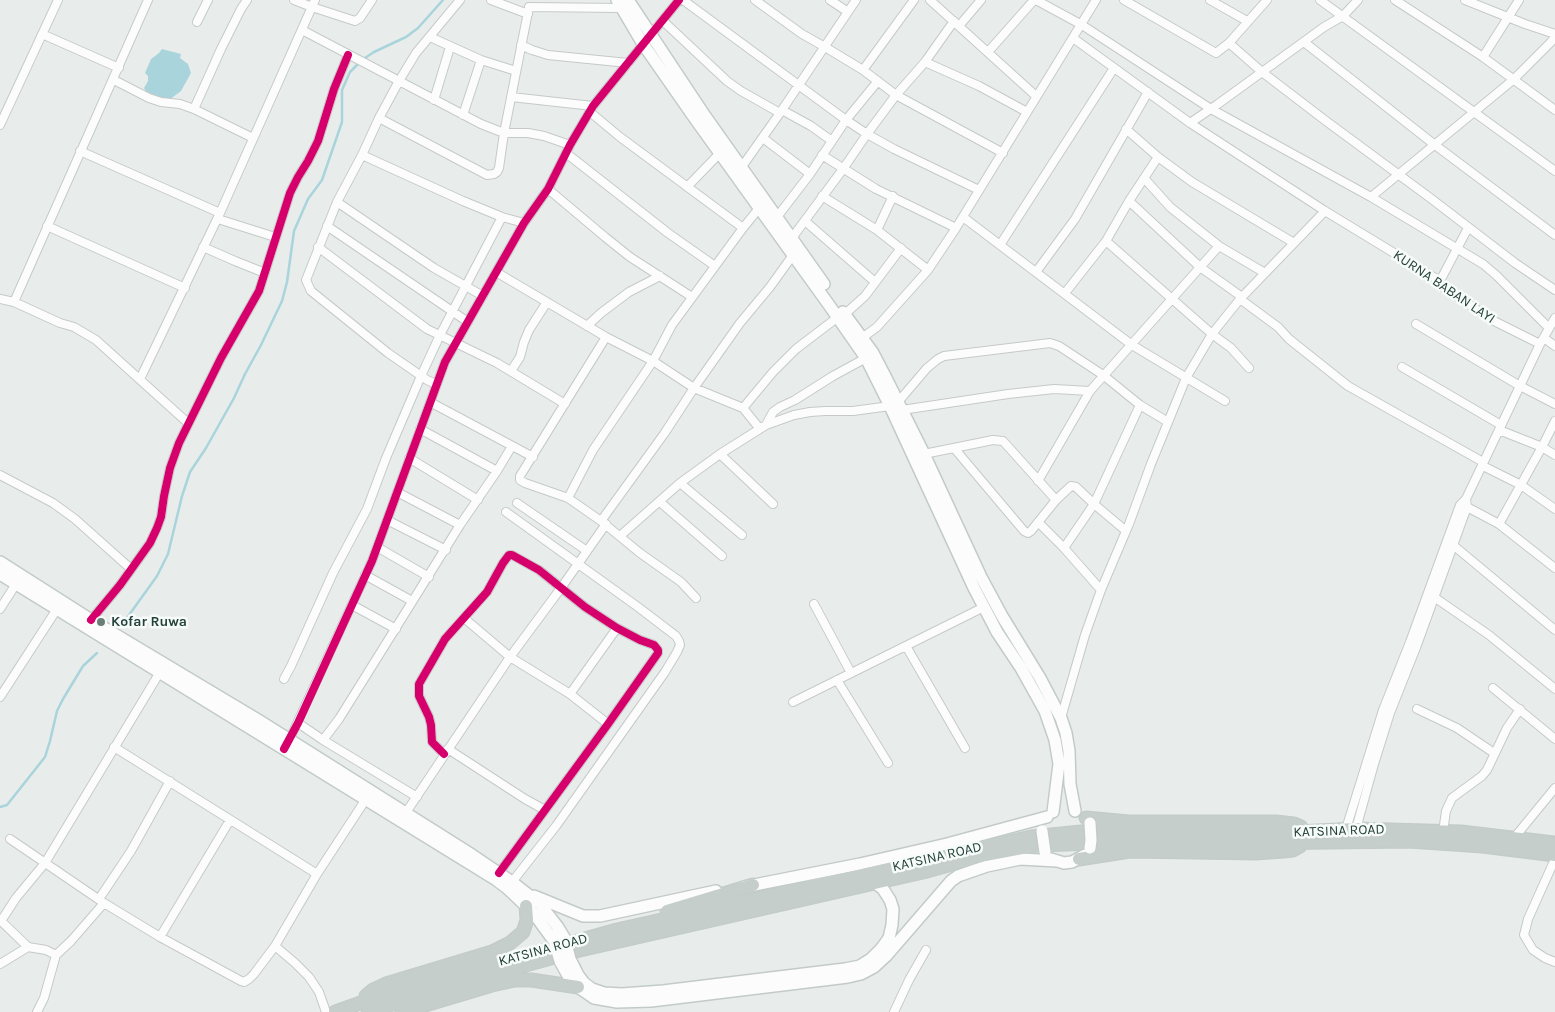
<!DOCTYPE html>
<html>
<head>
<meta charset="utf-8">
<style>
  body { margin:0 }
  canvas { display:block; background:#e8edeb }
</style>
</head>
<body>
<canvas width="1555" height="1012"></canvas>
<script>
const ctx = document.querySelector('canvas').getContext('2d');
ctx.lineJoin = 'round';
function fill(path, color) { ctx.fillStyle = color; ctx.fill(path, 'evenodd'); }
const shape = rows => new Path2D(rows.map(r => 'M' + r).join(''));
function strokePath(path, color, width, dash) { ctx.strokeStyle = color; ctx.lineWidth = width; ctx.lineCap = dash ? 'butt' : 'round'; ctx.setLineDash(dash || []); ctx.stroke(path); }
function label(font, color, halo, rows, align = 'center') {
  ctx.font = font + ' Karla,sans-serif'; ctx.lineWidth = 5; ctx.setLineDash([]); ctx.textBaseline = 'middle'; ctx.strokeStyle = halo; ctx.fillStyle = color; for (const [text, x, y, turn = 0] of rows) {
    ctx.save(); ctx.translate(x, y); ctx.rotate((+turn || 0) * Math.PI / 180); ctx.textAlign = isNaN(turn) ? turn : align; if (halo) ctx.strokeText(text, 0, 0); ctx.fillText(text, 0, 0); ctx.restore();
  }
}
fill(shape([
  [162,49,181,54,180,58,188,64,191,73,181,91,169,100,160,100,148,95,144,88,148,81,148,76,145,73,151,59,159,53]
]), '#a9d4db');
strokePath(shape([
  [124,622,157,576,168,554,182,496,190,472,206,448,234,398,245,374,261,345,282,301,287,282,294,231,308,199,322,180,342,122,342,90,350,72,362,60,374,52,406,37,418,28,443,0],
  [0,807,7,805,45,757,50,741,57,711,63,699,83,666,97,653]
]), '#a9d4db', 2.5);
const minor = shape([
  [294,0,312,7,355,21,360,18,372,0],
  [491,0,528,14],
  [683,0,846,120,867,134,894,149,979,190],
  [755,0,802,34,825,47,863,70,896,95,1003,153],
  [830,0,848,12],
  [930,0,1036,96],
  [1036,0,1082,25,1211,109,1371,197,1483,264,1496,275,1549,328],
  [1124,0,1216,53,1229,43,1267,0],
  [1210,0,1247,21],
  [1320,0,1555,171],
  [1395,0,1483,57,1555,110],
  [1465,0,1525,24,1555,34],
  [663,21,727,81,741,91,780,113],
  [197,22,208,0],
  [959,26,981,0],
  [302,30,481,124,504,133,528,133,544,136,570,145],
  [42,34,119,68],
  [430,37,481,60,516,71],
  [1073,38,1190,123,1325,211,1440,281,1444,288,1494,321,1540,344],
  [1304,42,1435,145,1555,235],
  [1229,43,1262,72,1326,121,1429,197,1515,263,1555,290],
  [521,45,532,50,548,55,628,63],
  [988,52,1034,0],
  [1483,57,1519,0],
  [925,62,979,86,1027,112],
  [863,70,914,0],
  [114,80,149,98,161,102,180,104,194,109,253,138],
  [511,97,593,106],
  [434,100,450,47],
  [194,109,221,49,241,9,247,0],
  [782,110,811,126,832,141],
  [590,112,620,137,743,228],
  [463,115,481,60],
  [379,118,487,175,494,174,497,172,499,168,504,133,529,7,621,8],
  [1190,123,1218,104,1324,27,1343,16,1358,0],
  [0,125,58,0],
  [1126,129,1158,157,1192,182,1294,243],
  [763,138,810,174],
  [80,151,220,213],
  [566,153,668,233,715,266],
  [362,155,463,201,502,217,524,223],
  [822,155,876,189,956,228],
  [1158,157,1129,201,1200,267,1242,297],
  [741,168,780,113,856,0],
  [1144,178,1170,207,1219,246,1265,273],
  [687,187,720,153],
  [548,189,605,237,630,257,692,297],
  [822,196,877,230,928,270],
  [1371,197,1513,80,1551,42,1555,37],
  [337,202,434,268,483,296],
  [777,217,810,174,846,120,878,81],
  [963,217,1132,345,1225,401],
  [218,219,275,237],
  [805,221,875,282],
  [47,226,185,288],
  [327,226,468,322],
  [877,230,893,196],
  [792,238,843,169,867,134,896,95,925,62,954,21],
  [1106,241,1212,334,1231,348,1249,368],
  [1000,245,1114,68],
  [203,247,235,261,265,273],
  [318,247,427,329,497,363,565,404],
  [496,272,606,337,653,361,694,388,743,408,760,429],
  [1036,272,1075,219,1148,92],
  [1440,281,1468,228],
  [1065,293,1106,241,1129,201],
  [0,299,14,302,60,323,74,327,96,340,188,423],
  [1240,299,1278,327,1289,339,1348,386,1483,462],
  [14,302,148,0],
  [845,314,865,296,901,248],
  [1416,324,1520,386,1555,404],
  [587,326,601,313,629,292,660,276],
  [606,337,520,476,520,480,525,483,568,498,601,521,640,553,681,582,696,598],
  [862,338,877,327,928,270,956,228,1096,0],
  [1544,338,1555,346],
  [1402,367,1501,425],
  [511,371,520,357,524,342,529,330,547,302],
  [140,379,220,213,315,0],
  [436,384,427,380,388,353,311,291,306,280,337,202,362,155,379,118,399,81,416,53,460,0],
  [430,402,533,457],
  [898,402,927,368,938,359,944,356,1050,343,1059,346,1103,375,1140,405,1168,422],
  [743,408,773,372,796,349,838,317],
  [902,410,1008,394,1054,389,1090,391],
  [766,425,773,412,780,407,795,400,833,376,866,358],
  [420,429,497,471],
  [1499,430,1542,447,1555,455],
  [954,448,1024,531,1028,533,1031,531,1056,500,1071,486,1076,487,1094,504,1064,548],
  [720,454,773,504],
  [924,454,993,440,1003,441,1056,500],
  [409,458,478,500],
  [1483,466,1521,485,1555,509],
  [0,475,53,503,75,519,131,569],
  [1038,481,1090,391,1219,246],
  [680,483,742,535],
  [397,492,460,525],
  [568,498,593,450,653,361,672,325,743,228,760,207],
  [660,502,722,556],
  [517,503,587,551],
  [1467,507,1499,524,1555,568],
  [506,512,638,607,676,636,679,641,680,645,677,652,665,672,556,826,512,882],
  [387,520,446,550],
  [601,521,664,434,694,388,740,323,770,287,793,255],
  [1038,522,1064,548,1101,590],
  [1499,524,1542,447,1555,421],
  [1126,531,1094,504,1140,405],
  [620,536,680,483,720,454,766,425,794,415,810,412,825,411,853,411,890,406],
  [1453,545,1555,630],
  [377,547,429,577],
  [365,575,412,601],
  [1434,597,1489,635,1555,689],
  [814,604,851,673],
  [352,605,396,629],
  [0,609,16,584],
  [464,618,510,657,570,694,608,724],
  [91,620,120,585,150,543,157,528,161,517,164,496,170,468,179,443,221,358,259,291,290,193,298,177,308,161,318,141,334,89,348,55],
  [906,646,965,748],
  [284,679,291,666,333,573,367,509,386,458,421,376,440,335,502,217],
  [837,680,888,763],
  [1493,688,1555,739],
  [570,694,617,628],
  [0,697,57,609],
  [793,702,984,607],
  [1417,709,1457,728,1494,753],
  [1061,718,1085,635,1101,590,1129,524,1151,464,1186,378,1212,334,1240,299,1325,211],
  [298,723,323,740,417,797],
  [323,740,339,719,460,525,497,471,512,446],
  [288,743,372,561,445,362,524,223,548,189,570,145,593,106,679,0],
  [114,747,317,874],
  [448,749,525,799,545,810],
  [444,754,432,742,431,725,429,717,419,696,419,684,445,639,487,592,503,563,509,555,512,555,539,570,585,607,617,628,640,640,654,645,658,650,658,653,608,724,499,873],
  [405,814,510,657,561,588,606,524],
  [1346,829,1383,710,1410,642,1460,505,1466,499,1540,344,1555,318],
  [1356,829,1374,764,1390,713,1417,645,1467,507,1466,499],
  [1443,832,1446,811,1452,798,1482,776,1487,770,1507,728,1520,709],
  [1514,838,1555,788],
  [10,839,104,903,160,937,241,981,244,982,249,979,254,974,275,946,317,874,366,799],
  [1555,859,1528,919,1524,935,1533,950,1545,958,1555,962],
  [99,899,131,851,170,781],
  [0,920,28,947,46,950,56,955],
  [1,921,16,898,45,863,160,672],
  [160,937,230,820],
  [275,946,295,963,309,977,319,992,326,1012],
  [0,964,28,947],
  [37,1012,44,998,56,955,71,941,104,903],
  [894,1012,909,980,926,950]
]);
const secondary = shape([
  [617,0,643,44,696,120,829,305,866,358,890,406,974,588,997,632,1021,668,1045,711,1055,740,1059,764,1053,812],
  [628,0,705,116,824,284],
  [843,312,873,353,886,378,924,454,981,577,1002,616,1040,678,1061,718,1066,733,1069,751,1070,784,1075,811],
  [0,562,91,620,258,720,472,855,512,882,540,904,557,926,565,939],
  [0,574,495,879,507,888,526,906,535,915,554,941],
  [1051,859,1064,863,1072,862,1085,855],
  [744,887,860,864,947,844,1047,817],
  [534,896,583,916,600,916,716,891],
  [570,959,578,975,584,983,592,989,604,993,622,994,663,991,845,969,860,966,871,959,881,949,889,938,892,925,893,909,890,900,883,889,874,882],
  [560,961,571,981,578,987,594,998,617,1002,651,1001,848,977,861,974,874,967,887,955,951,881,958,876,987,866,1020,859,1057,861]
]);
const trunk = shape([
  [1086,818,1129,822,1276,822,1294,824,1301,827],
  [1079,859,1130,851,1256,853,1284,851,1293,850,1300,846],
  [667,911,753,885],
  [366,996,373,990,386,984,492,952,510,943,523,932,527,920,526,906],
  [335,1012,377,997,617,930,1031,837,1081,832,1278,833,1356,829,1461,832,1555,843],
  [368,1012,445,987,580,950,923,872,985,855,1038,845,1124,842,1187,842,1252,843,1409,841,1482,846,1555,855],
  [402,1012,492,985,515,980,531,980,578,987]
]);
strokePath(minor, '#c5cac8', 10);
strokePath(secondary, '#c3cbc8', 14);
strokePath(trunk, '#c3ccc9', 15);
strokePath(minor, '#fcfcfc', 8);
strokePath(secondary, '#fcfcfc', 11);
strokePath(trunk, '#c6cecc', 12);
const secondaryBridge = shape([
  [1090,823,1091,840,1090,848],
  [1042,831,1045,852],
  [565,939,570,959],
  [554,941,560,961]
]);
strokePath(secondaryBridge, '#c3cbc8', 14, []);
strokePath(secondaryBridge, '#fcfcfc', 11);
strokePath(shape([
  [91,620,120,585,150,543,157,528,161,517,164,496,170,468,179,443,221,358,259,291,290,193,298,177,308,161,318,141,334,89,348,55],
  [284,749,298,723,372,561,445,362,524,223,548,189,570,145,593,106,679,0],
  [444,754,432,742,431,725,429,717,419,696,419,684,445,639,487,592,503,563,509,555,512,555,539,570,585,607,617,628,640,640,654,645,658,650,658,653,608,724,499,873]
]), '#d6006c', 8);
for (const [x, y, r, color] of [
  [101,622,5,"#697e78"]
]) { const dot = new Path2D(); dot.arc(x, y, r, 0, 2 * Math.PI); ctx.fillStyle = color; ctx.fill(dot); strokePath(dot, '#f7fbf9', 2); }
label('14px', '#24423a', '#f7fbf9', [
  ["KURNA BABAN LAYI",1444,287,34],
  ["KATSINA ROAD",1339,831,-2],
  ["KATSINA ROAD",937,857,-13],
  ["KATSINA ROAD",543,950,-15]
]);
label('bold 14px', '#24423a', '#f7fbf9', [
  ["Kofar Ruwa",111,622]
], 'left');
</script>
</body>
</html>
